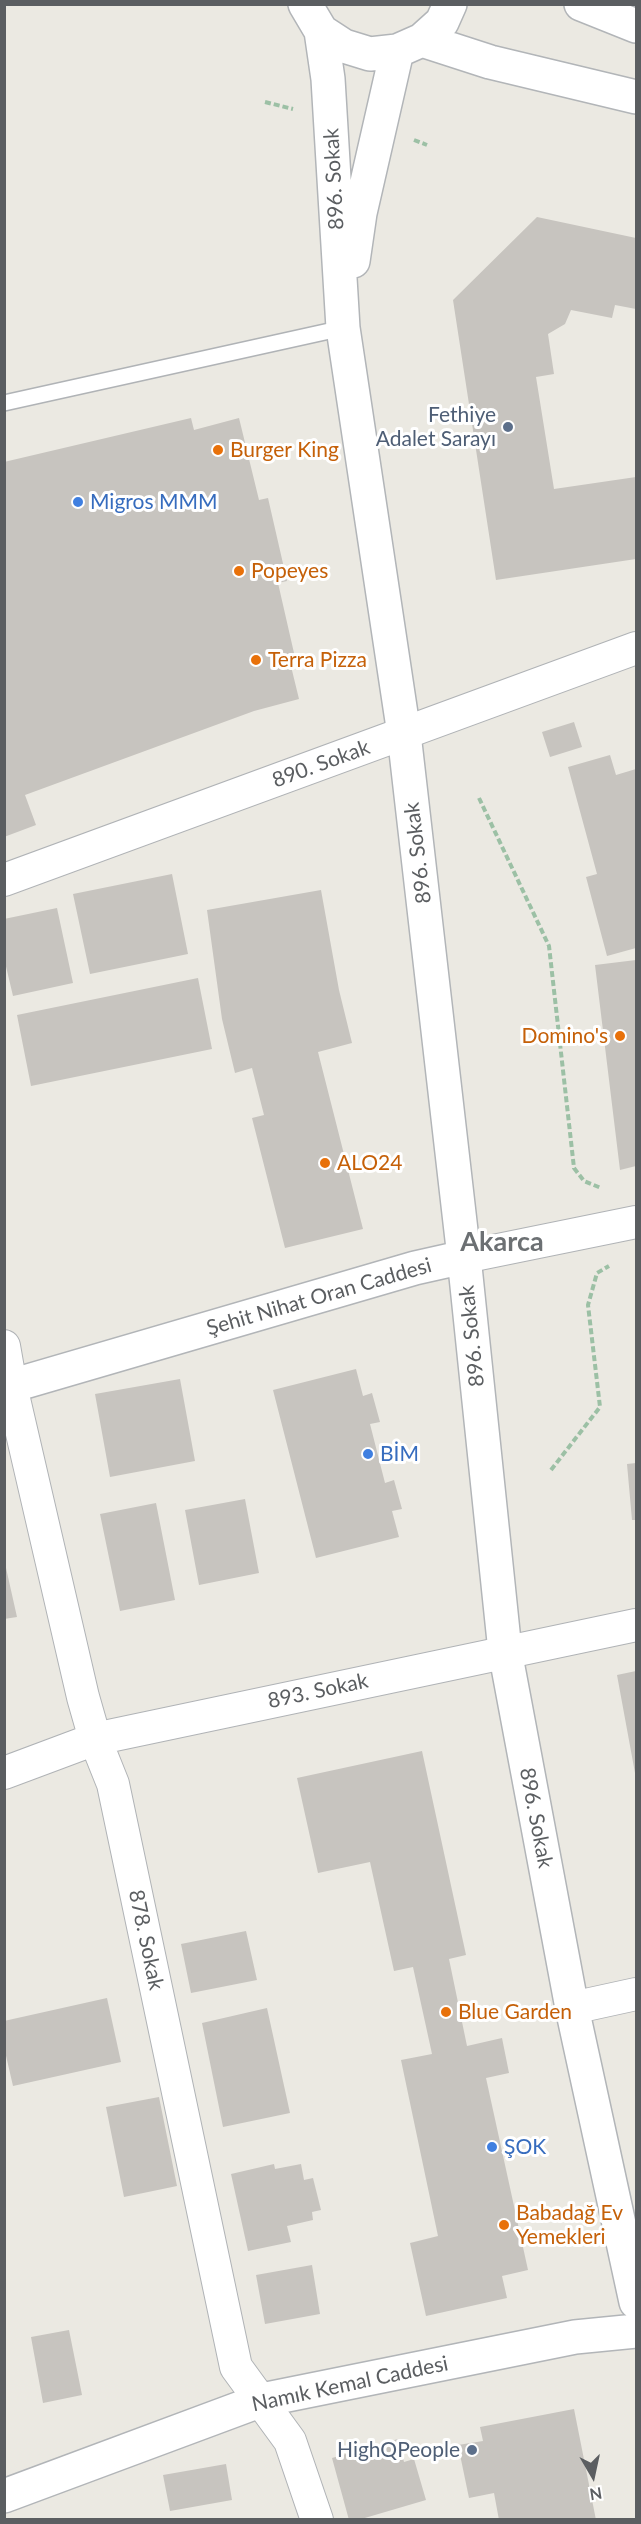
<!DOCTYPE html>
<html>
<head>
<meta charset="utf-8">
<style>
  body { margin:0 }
  #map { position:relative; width:641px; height:2524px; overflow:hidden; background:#ebe9e2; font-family:Lato,sans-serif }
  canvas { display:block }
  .frame { position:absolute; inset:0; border:6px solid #5b5e61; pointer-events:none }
  .north { position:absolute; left:563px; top:2446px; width:60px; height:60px; -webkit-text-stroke:4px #fff; paint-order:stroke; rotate:171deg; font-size:16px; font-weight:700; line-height:24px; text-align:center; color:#5b5e61 }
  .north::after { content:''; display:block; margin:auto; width:21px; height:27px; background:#5b5e61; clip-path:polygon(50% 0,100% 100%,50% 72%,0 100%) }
</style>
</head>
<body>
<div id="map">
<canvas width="641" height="2524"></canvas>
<div class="frame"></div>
<div class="north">N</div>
</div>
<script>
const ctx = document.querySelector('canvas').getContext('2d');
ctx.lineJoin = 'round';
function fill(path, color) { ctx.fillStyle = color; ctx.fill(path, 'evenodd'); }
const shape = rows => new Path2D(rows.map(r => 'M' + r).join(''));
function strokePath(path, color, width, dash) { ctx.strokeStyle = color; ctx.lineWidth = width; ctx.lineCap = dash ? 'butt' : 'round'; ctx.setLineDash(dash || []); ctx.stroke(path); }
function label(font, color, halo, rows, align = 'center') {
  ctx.font = font + ' Lato,sans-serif'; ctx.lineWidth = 6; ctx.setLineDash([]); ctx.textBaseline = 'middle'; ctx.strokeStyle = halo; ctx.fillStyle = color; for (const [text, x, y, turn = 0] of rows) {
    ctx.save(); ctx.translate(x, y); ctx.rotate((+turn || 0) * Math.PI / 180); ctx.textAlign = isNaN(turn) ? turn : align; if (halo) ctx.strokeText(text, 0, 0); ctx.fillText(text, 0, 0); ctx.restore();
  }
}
fill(shape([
  [537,217,636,238,636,309,615,305,612,318,571,310,565,324,548,334,554,374,536,377,554,489,636,477,636,559,496,580,453,300],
  [191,418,194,430,239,418,259,500,268,498,287,581,278,583,294,653,288,654,299,699,254,711,25,795,36,825,4,837,4,462],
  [574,722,582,747,550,757,542,732],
  [610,755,616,775,636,769,636,948,607,956,586,877,597,874,568,767],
  [172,874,188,954,90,974,73,894],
  [321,890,339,990,352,1043,318,1052,363,1229,285,1248,252,1118,264,1115,252,1068,235,1073,222,1019,207,910],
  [57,908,73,983,13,996,4,958,4,919],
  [636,960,636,1166,620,1170,595,965],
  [198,978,212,1049,31,1086,17,1015],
  [356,1369,363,1396,372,1393,380,1422,370,1424,385,1483,394,1480,402,1509,392,1511,399,1537,316,1558,273,1390],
  [180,1379,195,1461,110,1477,95,1394],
  [636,1463,636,1520,632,1520,627,1464],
  [245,1499,259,1573,199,1585,185,1510],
  [156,1503,175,1600,120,1611,100,1514],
  [4,1559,17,1617,4,1619],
  [636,1671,636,1773,635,1773,617,1675],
  [422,1751,466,1955,449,1959,467,2046,502,2038,509,2073,486,2078,528,2270,502,2276,507,2298,426,2316,410,2243,438,2236,401,2060,432,2054,413,1967,394,1971,370,1862,318,1873,297,1778],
  [246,1931,257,1980,191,1993,181,1944],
  [107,1998,121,2062,13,2086,4,2047,4,2021],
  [267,2008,290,2113,223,2127,202,2023],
  [159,2097,177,2186,124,2197,106,2107],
  [274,2164,275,2169,301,2164,304,2180,313,2178,321,2210,312,2212,313,2220,287,2226,291,2242,248,2251,231,2174],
  [312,2265,320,2314,265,2324,256,2275],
  [69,2330,82,2395,43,2403,31,2337],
  [574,2409,596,2520,499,2520,494,2493,469,2498,458,2445,483,2441,480,2427],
  [398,2439,404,2462,414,2459,426,2500,358,2520,349,2520,332,2458],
  [226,2464,232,2500,170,2511,163,2475]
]), '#c7c4bf');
const lane = shape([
  [4,403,343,328]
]);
const street = shape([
  [4,880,636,648],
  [464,1257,636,1222],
  [4,1346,11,1386,83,1697,95,1739,113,1784,236,2367,290,2441,317,2520],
  [4,1773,95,1739,636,1625],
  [572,2008,636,1994]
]);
const secondary = shape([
  [305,4,321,31,344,46,370,54,397,51,422,40,442,22,450,4],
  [581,4,636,26],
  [321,31,328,79,343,328,404,734,464,1257,505,1651,572,2008,636,2302],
  [422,40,490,62,636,97],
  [353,261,360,213,397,51],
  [4,1388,415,1268,464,1257],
  [4,2496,262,2400,575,2337,636,2331]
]);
strokePath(lane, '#b0b3b6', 18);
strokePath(street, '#b0b3b6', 34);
strokePath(secondary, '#b2b5b8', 36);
strokePath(shape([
  [265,102,293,109],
  [414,140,427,145],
  [479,798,549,946,574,1168,584,1181,601,1188],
  [551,1470,600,1407,588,1305,597,1273,609,1266]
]), '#9cc0a5', 4, [6, 3]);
strokePath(lane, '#fff', 15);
strokePath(street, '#fff', 32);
strokePath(secondary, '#fff', 33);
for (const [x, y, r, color] of [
  [508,427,6,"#5c6f8a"],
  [218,450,6,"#e8710a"],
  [78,502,6,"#3f7fe0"],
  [239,571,6,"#e8710a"],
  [256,660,6,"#e8710a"],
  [620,1036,6,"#e8710a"],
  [325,1163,6,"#e8710a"],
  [368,1454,6,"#3f7fe0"],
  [446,2012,6,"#e8710a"],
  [492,2147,6,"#3f7fe0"],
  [504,2225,6,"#e8710a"],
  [472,2450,6,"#5c6f8a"]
]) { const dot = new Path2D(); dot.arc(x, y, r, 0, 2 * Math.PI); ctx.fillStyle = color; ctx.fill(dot); strokePath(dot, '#fff', 2); }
label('21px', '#5b5e61', '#fff', [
  ["896. Sokak",334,179,-93],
  ["890. Sokak",321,764,-20],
  ["896. Sokak",418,853,-97],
  ["Şehit Nihat Oran Caddesi",319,1297,-16],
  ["896. Sokak",472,1336,-96],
  ["893. Sokak",318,1691,-12],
  ["896. Sokak",536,1818,79],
  ["878. Sokak",146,1940,78],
  ["Namık Kemal Caddesi",350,2384,-12]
]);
label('21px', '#4e5e75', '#fff', [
  ["Fethiye",496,415],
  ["Adalet Sarayı",496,439],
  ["HighQPeople",460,2450]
], 'right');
label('21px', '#c56008', '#fff', [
  ["Burger King",230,450],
  ["Popeyes",251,571],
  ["Terra Pizza",268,660],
  ["Domino's",608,1036,"right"],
  ["ALO24",337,1163],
  ["Blue Garden",458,2012],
  ["Babadağ Ev",516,2213],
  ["Yemekleri",516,2237]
], 'left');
label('21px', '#366cbe', '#fff', [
  ["Migros MMM",90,502],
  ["BİM",380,1454],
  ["ŞOK",504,2147]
], 'left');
label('bold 27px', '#6c7073', '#fff', [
  ["Akarca",502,1242]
]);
</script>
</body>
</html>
